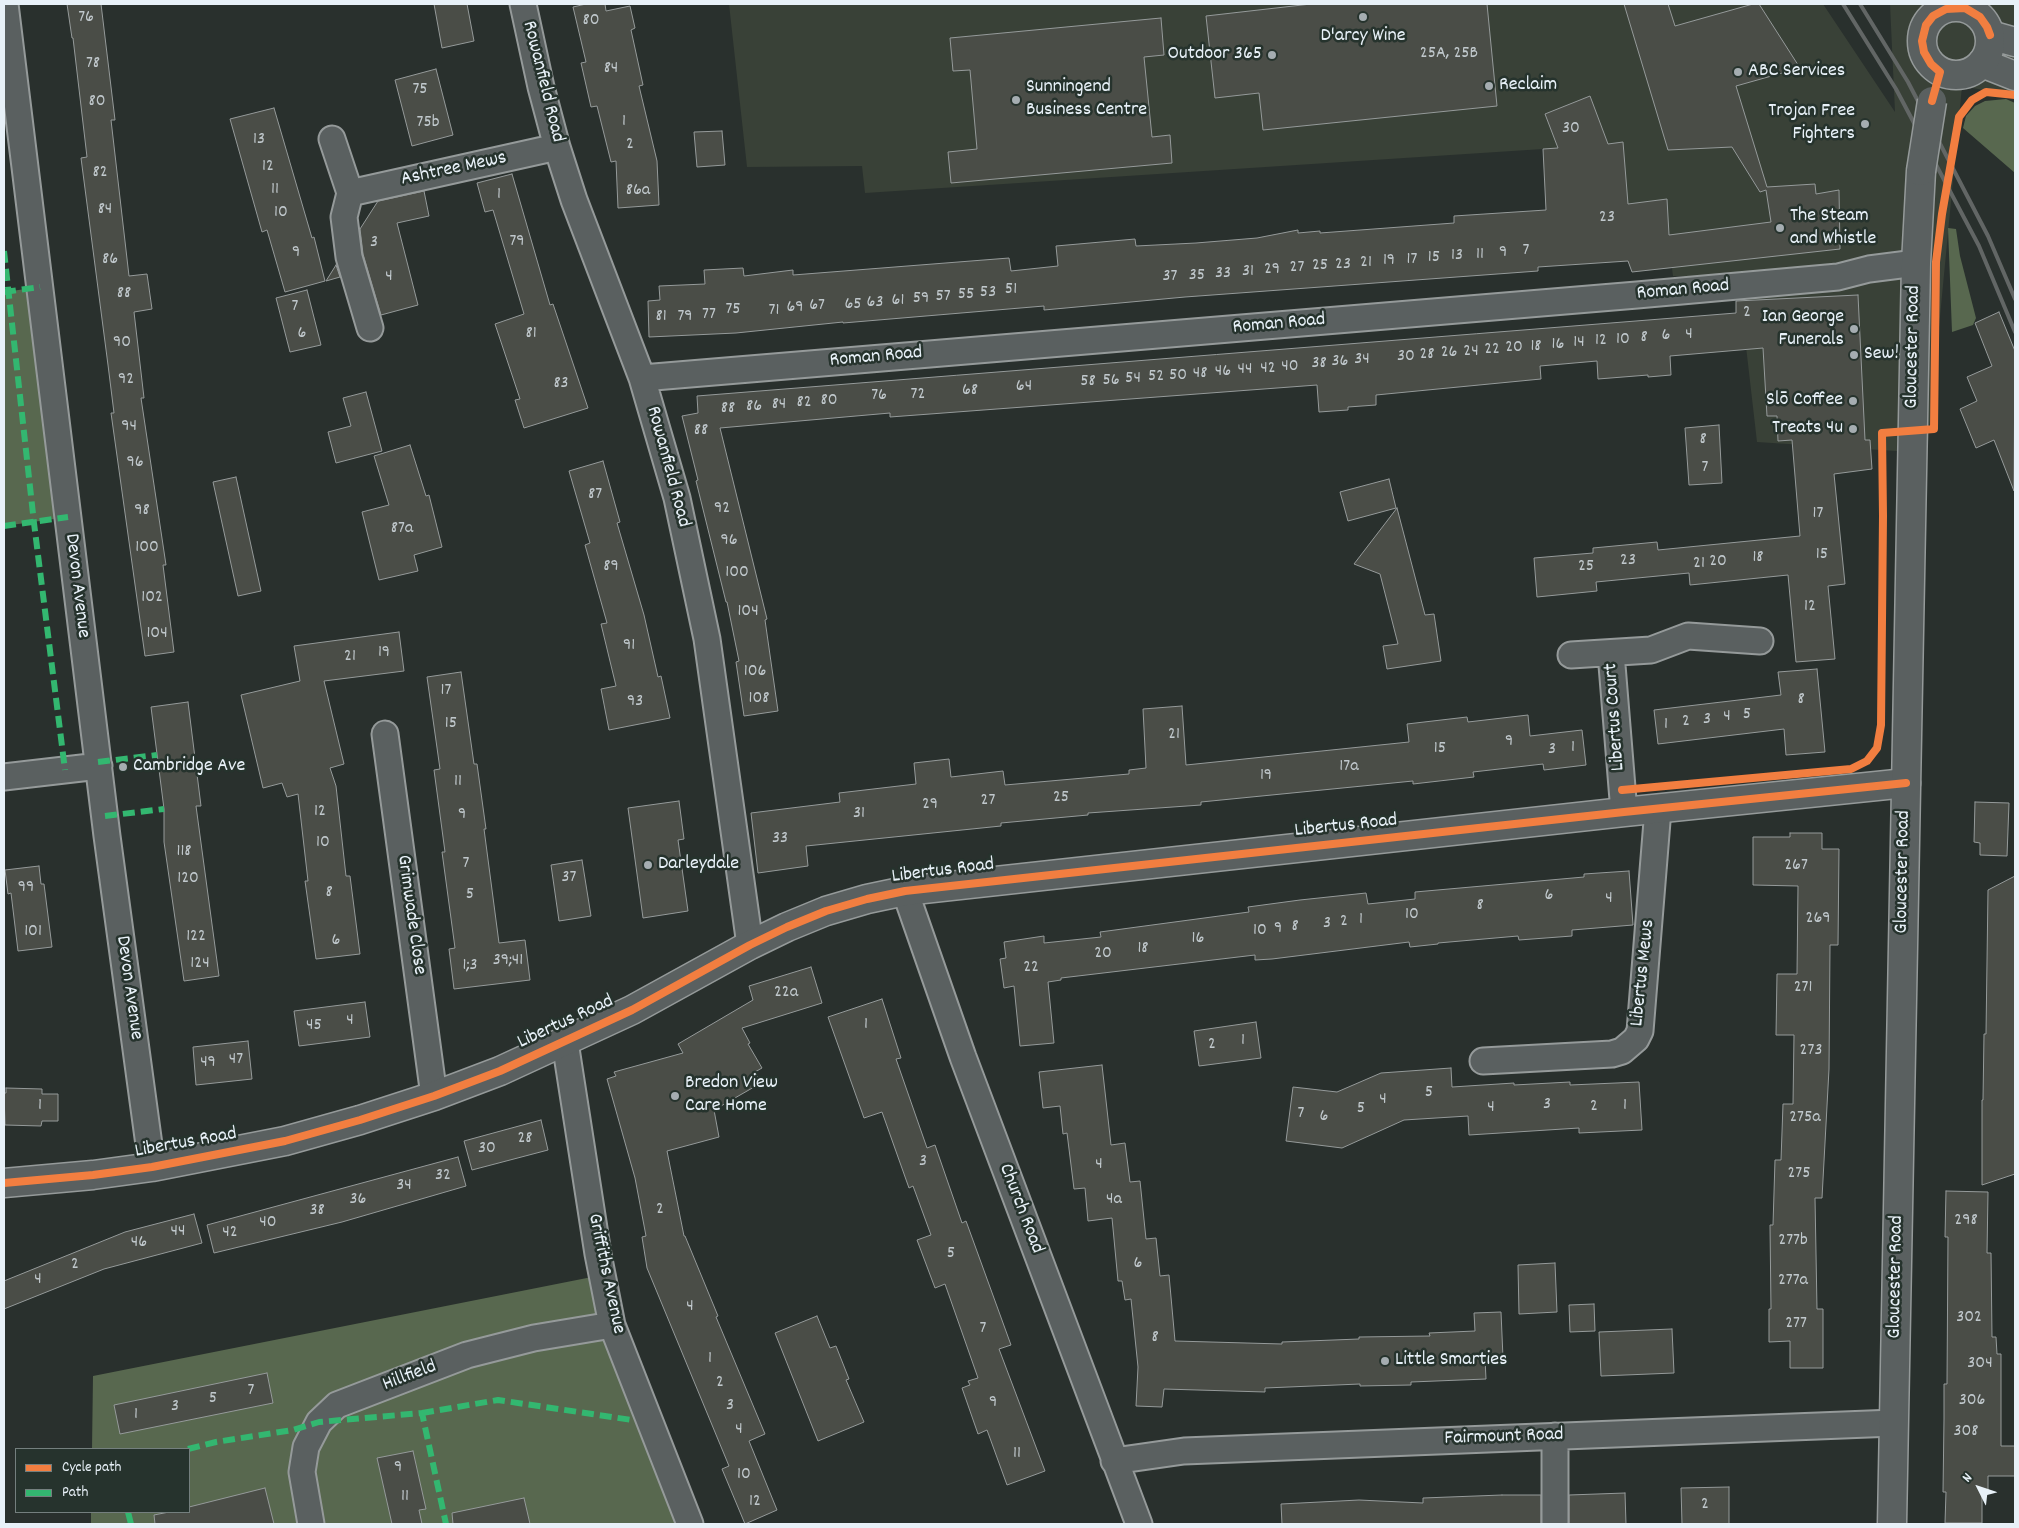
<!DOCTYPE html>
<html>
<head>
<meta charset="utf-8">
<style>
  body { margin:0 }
  #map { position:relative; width:2019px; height:1528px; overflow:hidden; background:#29302d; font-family:Dekko,sans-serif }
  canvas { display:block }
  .frame { position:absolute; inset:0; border:5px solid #e8f1f8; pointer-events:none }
  .legend { position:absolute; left:15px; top:1448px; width:175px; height:65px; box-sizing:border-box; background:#26332d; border:1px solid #747f7e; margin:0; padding:6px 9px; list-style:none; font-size:15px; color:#e8f1f8 }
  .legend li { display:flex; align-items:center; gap:10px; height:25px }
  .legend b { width:25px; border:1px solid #747f7e }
  .north { position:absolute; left:1954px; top:1463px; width:50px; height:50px; -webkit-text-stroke:4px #26332d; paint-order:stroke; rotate:311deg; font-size:14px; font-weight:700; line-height:20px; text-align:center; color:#e8f1f8 }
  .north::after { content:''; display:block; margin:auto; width:18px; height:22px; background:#e8f1f8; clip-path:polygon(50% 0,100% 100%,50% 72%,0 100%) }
</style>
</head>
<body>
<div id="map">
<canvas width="2019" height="1528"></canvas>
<div class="frame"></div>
<ul class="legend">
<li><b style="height:6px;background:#f27e40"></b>Cycle path</li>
<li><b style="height:6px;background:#33b770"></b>Path</li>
</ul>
<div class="north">N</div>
</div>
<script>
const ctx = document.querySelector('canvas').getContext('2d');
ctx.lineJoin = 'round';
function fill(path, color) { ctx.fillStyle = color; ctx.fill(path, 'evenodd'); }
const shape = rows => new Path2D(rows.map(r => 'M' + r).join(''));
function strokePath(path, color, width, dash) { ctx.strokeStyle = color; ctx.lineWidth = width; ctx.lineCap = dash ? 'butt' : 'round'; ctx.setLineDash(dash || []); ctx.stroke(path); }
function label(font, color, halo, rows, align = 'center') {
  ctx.font = font + ' Dekko,sans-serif'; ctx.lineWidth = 5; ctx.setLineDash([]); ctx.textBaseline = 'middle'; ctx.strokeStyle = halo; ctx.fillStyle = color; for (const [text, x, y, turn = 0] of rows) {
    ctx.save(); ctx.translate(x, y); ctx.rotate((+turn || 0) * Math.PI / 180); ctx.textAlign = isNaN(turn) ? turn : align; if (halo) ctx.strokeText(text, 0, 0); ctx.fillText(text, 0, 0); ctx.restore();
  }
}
fill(shape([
  [729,4,1823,4,1895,112,1890,4,2015,4,2015,96,1962,86,1927,453,1757,442,1738,277,1673,276,1672,268,1632,272,1628,261,1549,266,1543,149,865,193,862,166,747,167]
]), '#394137');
fill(shape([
  [2006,99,2015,103,2015,173,1963,128,1966,116,1975,106,1985,101],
  [1948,228,1956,229,1960,256,1976,318,1973,325,1952,332],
  [40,287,68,517,4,526,4,292],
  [602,1275,690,1524,91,1524,91,1512,189,1512,189,1449,92,1449,93,1376]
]), '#58684f');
const building = shape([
  [67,4,101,4,115,120,111,120,129,276,147,274,152,309,134,312,144,398,141,398,166,565,163,565,174,652,145,656,111,413,114,413,108,365,81,158,87,157,73,38,72,38,67,4],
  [434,4,467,4,474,41,442,48,434,4],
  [586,4,605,4,606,11,630,6,635,28,631,30,643,85,639,86,657,161,659,205,618,208,616,161,611,162,597,106,591,107,581,63,586,62,573,7,586,4],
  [1311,4,1487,4,1497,106,1263,130,1259,93,1215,98,1206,16,1311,4],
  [1624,4,1668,4,1675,26,1753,4,1759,4,1800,68,1736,86,1767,187,1815,184,1816,194,1839,190,1840,249,1632,272,1628,261,1538,267,1538,271,1185,297,1044,310,1044,306,843,323,843,322,736,333,649,337,648,301,660,300,659,286,705,284,704,270,743,268,744,276,793,270,793,275,1009,258,1011,271,1058,266,1056,246,1135,239,1136,246,1196,243,1257,238,1298,230,1298,233,1320,231,1320,233,1454,223,1454,216,1546,210,1543,149,1558,148,1545,114,1590,96,1608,144,1623,142,1628,204,1667,199,1669,235,1771,222,1766,190,1760,192,1732,147,1668,150,1624,4],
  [1161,18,1164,55,1144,57,1152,137,1170,135,1172,163,951,183,948,152,977,149,970,70,953,71,950,38,1161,18],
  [436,69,453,135,412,146,395,80,436,69],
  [274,108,312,238,314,237,325,281,285,292,267,230,262,232,230,119,274,108],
  [722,131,725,165,697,167,694,132,722,131],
  [512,174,550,305,553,304,588,408,524,428,515,400,520,399,495,324,524,314,493,210,485,212,477,183,512,174],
  [424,191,429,216,397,223,418,305,381,315,363,254,360,229,378,201,424,191],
  [336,265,340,277,326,281,336,265],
  [307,290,321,345,290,352,276,298,307,290],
  [1858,295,1865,440,1870,440,1872,469,1834,474,1845,584,1828,586,1835,659,1796,662,1788,575,1690,585,1689,573,1596,582,1597,591,1537,597,1534,558,1593,553,1593,548,1657,542,1658,550,1800,536,1792,440,1778,441,1777,416,1767,416,1763,348,1670,356,1671,375,1648,377,1648,375,1598,379,1597,361,1540,366,1541,379,1376,395,1376,405,1348,407,1348,410,1333,411,1319,412,1317,385,890,417,890,413,720,428,767,619,765,620,778,711,744,716,736,662,739,661,727,602,726,602,696,481,698,480,682,416,698,413,697,396,1736,313,1736,301,1858,295],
  [1999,312,2015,351,2014,491,1994,440,1976,448,1960,409,1977,401,1967,377,1992,366,1975,323,1999,312],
  [366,392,382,451,336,463,328,432,351,426,343,398,366,392],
  [1719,425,1722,483,1689,485,1685,428,1719,425],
  [410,445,426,496,429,495,442,547,414,555,418,571,379,580,362,512,389,505,374,456,410,445],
  [603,461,620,522,617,523,644,615,658,677,661,676,670,718,609,730,601,689,616,686,601,624,607,623,585,545,590,543,569,471,603,461],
  [236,477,261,591,238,596,213,482,236,477],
  [1389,479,1396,508,1348,521,1340,492,1389,479],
  [1397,508,1425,615,1434,614,1441,661,1387,669,1383,646,1398,644,1380,574,1354,564,1397,508],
  [399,632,404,671,324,681,344,764,330,768,336,786,346,876,350,876,360,954,316,959,305,881,308,881,298,794,287,797,282,783,263,788,241,695,300,681,294,646,399,632],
  [1817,669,1825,752,1786,755,1784,729,1658,744,1654,710,1781,695,1778,672,1817,669],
  [461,672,474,764,477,764,486,829,484,829,499,943,525,940,530,980,454,989,449,949,455,948,442,852,445,852,434,770,440,769,427,677,461,672],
  [188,702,201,806,196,806,219,976,184,981,164,842,164,809,151,707,188,702],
  [1182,706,1186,765,1409,742,1407,724,1467,717,1468,722,1528,715,1530,736,1582,730,1586,765,1544,770,1543,764,1473,772,1474,777,1413,784,1413,781,1201,802,1201,805,1088,813,1088,815,1001,823,1001,826,806,846,808,866,758,873,751,813,840,802,839,793,916,784,914,763,949,759,951,777,1003,771,1005,785,1129,774,1129,770,1146,768,1143,709,1182,706],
  [679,801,684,839,678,840,688,911,643,918,628,808,679,801],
  [1975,802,2009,803,2007,856,1980,855,1980,843,1974,842,1975,802],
  [1790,833,1822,833,1822,849,1839,849,1838,945,1830,945,1829,1069,1822,1198,1815,1198,1817,1309,1823,1309,1823,1368,1790,1368,1790,1341,1769,1342,1769,1309,1771,1309,1770,1225,1773,1225,1775,1160,1781,1160,1783,1104,1793,1104,1794,1035,1776,1035,1777,974,1797,974,1798,886,1753,885,1753,837,1790,837,1790,833],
  [582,860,591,916,559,921,551,865,582,860],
  [39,866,41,884,44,884,52,947,18,951,11,893,8,894,5,870,39,866],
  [1629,871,1633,925,1572,930,1572,936,1519,940,1518,936,1438,943,1438,944,1410,947,1409,942,1272,959,1255,960,1255,955,1061,978,1061,980,1048,982,1054,1043,1020,1046,1014,986,1004,988,1000,959,1006,958,1004,942,1044,936,1044,943,1101,937,1100,932,1249,912,1248,907,1300,900,1366,893,1368,904,1415,899,1415,892,1584,877,1584,874,1629,871],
  [2015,876,2015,1174,1982,1185,1982,1100,1983,1100,1984,1034,1986,1034,1988,890,2015,876],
  [811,967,822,1003,742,1028,750,1043,748,1044,762,1068,755,1072,761,1083,714,1110,719,1137,667,1151,684,1236,685,1236,718,1316,716,1317,765,1434,749,1441,777,1510,745,1524,722,1469,729,1466,647,1268,642,1237,646,1236,635,1178,607,1079,616,1076,614,1072,683,1053,678,1044,753,1000,749,986,811,967],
  [882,999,901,1058,896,1059,927,1148,935,1145,962,1223,966,1221,1011,1345,999,1349,1045,1471,1007,1485,987,1430,978,1434,962,1388,970,1385,968,1381,978,1378,945,1284,935,1288,917,1240,931,1235,913,1186,909,1188,882,1112,864,1118,828,1017,882,999],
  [365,1002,370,1037,299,1046,294,1011,365,1002],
  [1256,1022,1261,1058,1199,1066,1194,1031,1256,1022],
  [248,1041,252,1079,196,1085,193,1047,248,1041],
  [1102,1065,1111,1145,1125,1143,1130,1182,1140,1181,1146,1239,1156,1238,1160,1276,1169,1275,1175,1341,1282,1344,1282,1342,1359,1339,1359,1337,1430,1336,1429,1333,1475,1331,1474,1313,1501,1312,1503,1358,1485,1359,1486,1379,1411,1382,1411,1385,1360,1386,1360,1384,1265,1388,1265,1392,1164,1389,1162,1407,1136,1406,1138,1367,1131,1299,1125,1300,1122,1281,1118,1281,1112,1218,1088,1221,1085,1188,1074,1189,1067,1133,1063,1134,1060,1106,1043,1108,1039,1072,1102,1065],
  [1451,1068,1452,1087,1514,1083,1514,1085,1570,1082,1570,1085,1639,1082,1642,1130,1579,1133,1579,1128,1469,1135,1468,1116,1404,1120,1342,1148,1286,1141,1293,1087,1337,1092,1381,1073,1451,1068],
  [6,1088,42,1089,42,1094,58,1094,58,1121,42,1121,41,1126,5,1125,4,1093,6,1093,6,1088],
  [541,1120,548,1150,472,1170,464,1141,541,1120],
  [458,1157,466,1186,342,1222,214,1253,207,1225,458,1157],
  [1946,1191,1988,1192,1987,1253,1991,1253,1992,1337,1996,1337,1997,1354,2001,1354,2001,1446,2015,1446,2015,1476,1988,1476,1988,1492,1982,1492,1982,1523,1945,1523,1946,1492,1943,1492,1944,1419,1944,1384,1947,1384,1948,1237,1945,1237,1946,1191],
  [194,1214,202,1243,104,1269,4,1309,4,1281,125,1232,194,1214],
  [1555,1263,1557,1312,1519,1314,1518,1265,1555,1263],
  [1594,1304,1595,1331,1570,1332,1569,1305,1594,1304],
  [817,1316,830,1348,836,1346,849,1379,846,1380,864,1422,818,1441,775,1333,817,1316],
  [1672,1329,1674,1373,1601,1376,1599,1332,1672,1329],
  [267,1373,273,1403,120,1434,114,1405,267,1373],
  [413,1451,426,1509,419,1510,422,1524,392,1524,377,1458,413,1451],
  [1729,1487,1729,1524,1682,1524,1681,1488,1729,1487],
  [265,1488,274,1524,155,1524,154,1515,169,1512,189,1512,189,1507,265,1488],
  [1625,1493,1626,1524,1569,1524,1569,1495,1625,1493],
  [1502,1495,1541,1495,1541,1524,1282,1524,1281,1504,1359,1500,1423,1503,1423,1498,1502,1495],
  [524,1498,530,1524,453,1524,452,1513,524,1498]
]);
fill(building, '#4a4d47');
strokePath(building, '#959a9a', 1);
const minor = shape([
  [5,4,107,836,152,1167],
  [523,4,541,87,557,147,574,200,642,378,677,498,707,639,750,945],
  [332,139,350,193],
  [370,328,349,257,344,217,350,193,557,147],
  [642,378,1637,295,1838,277,1869,269,1916,263],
  [1611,653,1624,812],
  [1571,655,1651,650,1688,636,1760,641],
  [385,734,434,1096],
  [4,777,99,766],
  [905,891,963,1057,1139,1524],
  [565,1042,598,1254,612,1325,690,1524],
  [1483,1061,1612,1054,1622,1051,1636,1039,1640,1031,1658,809],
  [1114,1461,1184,1451,1894,1423],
  [311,1524,302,1472,306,1447,319,1422,337,1405,467,1355,534,1338,612,1325],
  [1555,1524,1555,1436]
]);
const tertiary = shape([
  [1990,35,2015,42],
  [1982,63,2015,76],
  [4,1183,93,1175,152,1167,285,1141,360,1120,434,1096,500,1071,632,1010,750,945,787,927,826,911,867,899,905,891,1624,812,1906,783]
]);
const secondary = shape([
  '1922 41a34 34 0 1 1 68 0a34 34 0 1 1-68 0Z',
  [1892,1524,1916,263,1921,171]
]);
strokePath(minor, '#959a9a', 29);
strokePath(tertiary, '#959a9a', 31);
strokePath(secondary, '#959a9a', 31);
strokePath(minor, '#5a6060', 25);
strokePath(tertiary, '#5a6060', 28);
strokePath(secondary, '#5a6060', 28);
strokePath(shape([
  [1843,4,1896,89,1979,246,2015,332],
  [1860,4,1908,82,1988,236,2015,299]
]), '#626665', 4);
const secondaryBridge = shape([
  [1921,171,1932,101]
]);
strokePath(secondaryBridge, '#959a9a', 31, []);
strokePath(secondaryBridge, '#5a6060', 28);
strokePath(shape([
  [4,251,34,523,65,770],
  [4,292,40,287],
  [4,526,68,517],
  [98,762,157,755],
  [105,816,164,809],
  [422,1413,498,1400,632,1420],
  [188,1449,216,1442,293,1430,319,1422,422,1413,446,1524],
  [128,1512,131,1524]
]), '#33b770', 6, [12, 6]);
strokePath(shape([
  [1932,101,1940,72,1931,64,1924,52,1922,41,1926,25,1933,16,1946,9,1965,8,1980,17,1987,27,1990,35],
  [1622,790,1851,769,1867,761,1877,748,1881,725,1883,516,1882,433,1934,429,1936,262,1942,214,1959,117,1972,100,1986,92,2015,95],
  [4,1183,93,1175,152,1167,285,1141,360,1120,434,1096,500,1071,632,1010,750,945,787,927,826,911,867,899,905,891,1624,812,1906,783]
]), '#f27e40', 8);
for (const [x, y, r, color] of [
  [1363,17,5,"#a5adb1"],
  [1272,55,5,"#a5adb1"],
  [1738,72,5,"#a5adb1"],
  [1489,86,5,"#a5adb1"],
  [1016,100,5,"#a5adb1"],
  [1865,124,5,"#a5adb1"],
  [1780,228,5,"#a5adb1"],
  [1854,329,5,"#a5adb1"],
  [1854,355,5,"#a5adb1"],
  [1853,401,5,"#a5adb1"],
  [1853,429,5,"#a5adb1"],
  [123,767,5,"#a5adb1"],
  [648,865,5,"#a5adb1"],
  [675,1096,5,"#a5adb1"],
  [1385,1361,5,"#a5adb1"]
]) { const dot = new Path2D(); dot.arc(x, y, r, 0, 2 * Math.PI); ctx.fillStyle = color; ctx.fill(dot); strokePath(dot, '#26332d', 2); }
label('18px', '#c0c8cc', null, [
  ["76",86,19],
  ["80",591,22],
  ["25A, 25B",1449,55],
  ["78",93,65],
  ["84",611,70],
  ["75",420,91],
  ["80",97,103],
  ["1",624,123],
  ["75b",428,124],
  ["30",1571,130],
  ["13",259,141],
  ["2",630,146],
  ["12",268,168],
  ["82",100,174],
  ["11",275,191],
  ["86a",638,192],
  ["1",499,196],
  ["84",105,211],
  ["10",281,214],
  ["23",1607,219],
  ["79",517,243],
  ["3",374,244],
  ["7",1526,252],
  ["9",296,254],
  ["9",1503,254],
  ["11",1480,256],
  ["13",1457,257],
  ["15",1434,259],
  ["86",110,261],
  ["17",1412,261],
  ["19",1389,262],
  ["21",1366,264],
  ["23",1343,266],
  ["25",1320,267],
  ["27",1297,269],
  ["29",1272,271],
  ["31",1248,273],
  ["33",1223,275],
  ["35",1197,277],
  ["4",389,278],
  ["37",1170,278],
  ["51",1011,291],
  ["53",988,294],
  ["88",124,295],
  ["55",966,296],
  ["57",943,298],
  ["59",921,300],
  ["61",898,302],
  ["63",875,304],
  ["65",853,306],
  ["67",817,307],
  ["7",295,308],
  ["69",795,309],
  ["75",733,311],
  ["71",774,312],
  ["2",1747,314],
  ["77",709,316],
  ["81",661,318],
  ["79",685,318],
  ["6",302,335],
  ["81",531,335],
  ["4",1689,336],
  ["6",1666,337],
  ["8",1644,339],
  ["10",1623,341],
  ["12",1601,342],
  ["90",122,344],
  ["14",1579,344],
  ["16",1558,346],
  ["18",1536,348],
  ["20",1514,349],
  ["22",1492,351],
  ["24",1471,353],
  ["26",1449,354],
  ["28",1427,356],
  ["30",1406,358],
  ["34",1362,361],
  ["36",1340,363],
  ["38",1319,365],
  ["40",1290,368],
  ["42",1268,370],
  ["44",1245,371],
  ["46",1223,373],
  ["48",1200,375],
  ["50",1178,377],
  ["52",1156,378],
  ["54",1133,380],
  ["92",126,381],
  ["56",1111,382],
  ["58",1088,383],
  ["83",561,385],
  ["64",1024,388],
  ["68",970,392],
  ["72",918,396],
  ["76",879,397],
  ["80",829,402],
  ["82",804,404],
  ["84",779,406],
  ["86",754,408],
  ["88",728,410],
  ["94",129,428],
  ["88",701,432],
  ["8",1703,441],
  ["96",135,464],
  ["7",1705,469],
  ["87",595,496],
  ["92",722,510],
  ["98",142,512],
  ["17",1818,515],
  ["87a",402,530],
  ["96",729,542],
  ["100",147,549],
  ["15",1822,556],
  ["18",1758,559],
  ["23",1628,562],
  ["20",1718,563],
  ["21",1699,565],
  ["89",611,568],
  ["25",1586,568],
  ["100",737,574],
  ["102",152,599],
  ["12",1810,608],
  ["104",748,613],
  ["104",157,635],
  ["91",629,647],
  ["19",384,654],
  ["21",350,658],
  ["106",755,673],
  ["17",446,692],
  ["108",759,700],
  ["8",1801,701],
  ["93",635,703],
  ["5",1747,716],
  ["4",1727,718],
  ["3",1707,721],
  ["2",1686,723],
  ["15",451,725],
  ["1",1666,726],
  ["21",1174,736],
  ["9",1509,743],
  ["1",1573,749],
  ["15",1440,750],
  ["3",1552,751],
  ["17a",1349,768],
  ["19",1266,777],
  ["11",458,783],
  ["25",1061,799],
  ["27",988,802],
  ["29",930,806],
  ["12",320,813],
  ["31",859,815],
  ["9",462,816],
  ["33",780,840],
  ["10",323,844],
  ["118",184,853],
  ["7",466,865],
  ["267",1796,867],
  ["37",569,879],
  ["120",188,880],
  ["99",26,889],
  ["8",329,894],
  ["5",470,896],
  ["6",1549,897],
  ["4",1609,900],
  ["8",1480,907],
  ["10",1412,916],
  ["269",1818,920],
  ["1",1361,921],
  ["2",1344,923],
  ["3",1327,925],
  ["8",1295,928],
  ["9",1278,930],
  ["10",1260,932],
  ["101",33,933],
  ["122",196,938],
  ["16",1198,940],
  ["6",336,942],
  ["18",1143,950],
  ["20",1103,955],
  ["39;41",508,962],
  ["124",200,965],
  ["1;3",470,967],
  ["22",1031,969],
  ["271",1803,989],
  ["22a",786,994],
  ["4",350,1022],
  ["1",866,1026],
  ["45",314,1027],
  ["1",1243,1042],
  ["2",1212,1046],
  ["273",1811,1052],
  ["47",236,1061],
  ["49",208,1064],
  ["5",1429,1094],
  ["4",1383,1101],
  ["3",1547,1106],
  ["1",40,1107],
  ["1",1625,1107],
  ["2",1594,1108],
  ["4",1491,1109],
  ["5",1361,1110],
  ["7",1301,1115],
  ["6",1324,1118],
  ["275a",1805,1119],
  ["28",525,1140],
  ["30",487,1150],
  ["3",923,1163],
  ["4",1099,1166],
  ["275",1799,1175],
  ["32",443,1177],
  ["34",404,1187],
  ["36",358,1201],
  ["4a",1114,1201],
  ["2",660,1211],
  ["38",317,1212],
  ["298",1966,1222],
  ["40",268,1224],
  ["44",178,1233],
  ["42",230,1234],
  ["277b",1793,1242],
  ["46",139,1244],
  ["5",951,1255],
  ["6",1138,1265],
  ["2",75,1266],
  ["4",38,1281],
  ["277a",1793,1282],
  ["4",690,1308],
  ["302",1969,1319],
  ["277",1796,1325],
  ["7",983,1330],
  ["8",1155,1339],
  ["1",710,1360],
  ["304",1980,1365],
  ["2",720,1384],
  ["7",251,1392],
  ["5",213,1400],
  ["306",1972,1402],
  ["9",993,1404],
  ["3",730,1407],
  ["3",175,1408],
  ["1",136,1416],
  ["4",739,1431],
  ["308",1966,1433],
  ["11",1017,1455],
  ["9",398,1469],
  ["10",744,1476],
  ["11",405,1498],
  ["12",755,1503],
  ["2",1705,1506]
]);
label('20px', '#e8f1f8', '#26332d', [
  ["D'arcy Wine",1363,37,"center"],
  ["Outdoor 365",1262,55,"right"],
  ["ABC Services",1748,72],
  ["Reclaim",1499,86],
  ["Sunningend",1026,88],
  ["Business Centre",1026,111],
  ["Trojan Free",1855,112,"right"],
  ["Fighters",1855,135,"right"],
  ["The Steam",1790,217],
  ["and Whistle",1790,240],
  ["Ian George",1844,318,"right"],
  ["Funerals",1844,341,"right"],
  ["Sew!",1864,355],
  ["Slō Coffee",1843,401,"right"],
  ["Treats 4u",1843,429,"right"],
  ["Cambridge Ave",133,767],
  ["Darleydale",658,865],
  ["Bredon View",685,1084],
  ["Care Home",685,1107],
  ["Little Smarties",1395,1361]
], 'left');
label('20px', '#e8f1f8', '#26332d', [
  ["Rowanfield Road",542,82,76],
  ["Ashtree Mews",454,170,-12],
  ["Roman Road",1683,291,-5],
  ["Roman Road",1279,325,-5],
  ["Gloucester Road",1914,347,-89],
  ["Roman Road",876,358,-5],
  ["Rowanfield Road",667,467,75],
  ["Devon Avenue",76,586,83],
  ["Libertus Court",1616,717,-94],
  ["Libertus Road",1346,827,-6],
  ["Libertus Road",943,872,-7],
  ["Gloucester Road",1904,872,-89],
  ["Grimwade Close",410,915,82],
  ["Libertus Mews",1644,973,-84],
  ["Devon Avenue",128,988,82],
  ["Libertus Road",566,1023,-25],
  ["Libertus Road",186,1144,-10],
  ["Church Road",1020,1209,69],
  ["Griffiths Avenue",605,1274,78],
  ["Gloucester Road",1897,1277,-89],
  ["Hillfield",410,1377,-21],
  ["Fairmount Road",1504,1438,-2]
]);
</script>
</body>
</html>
